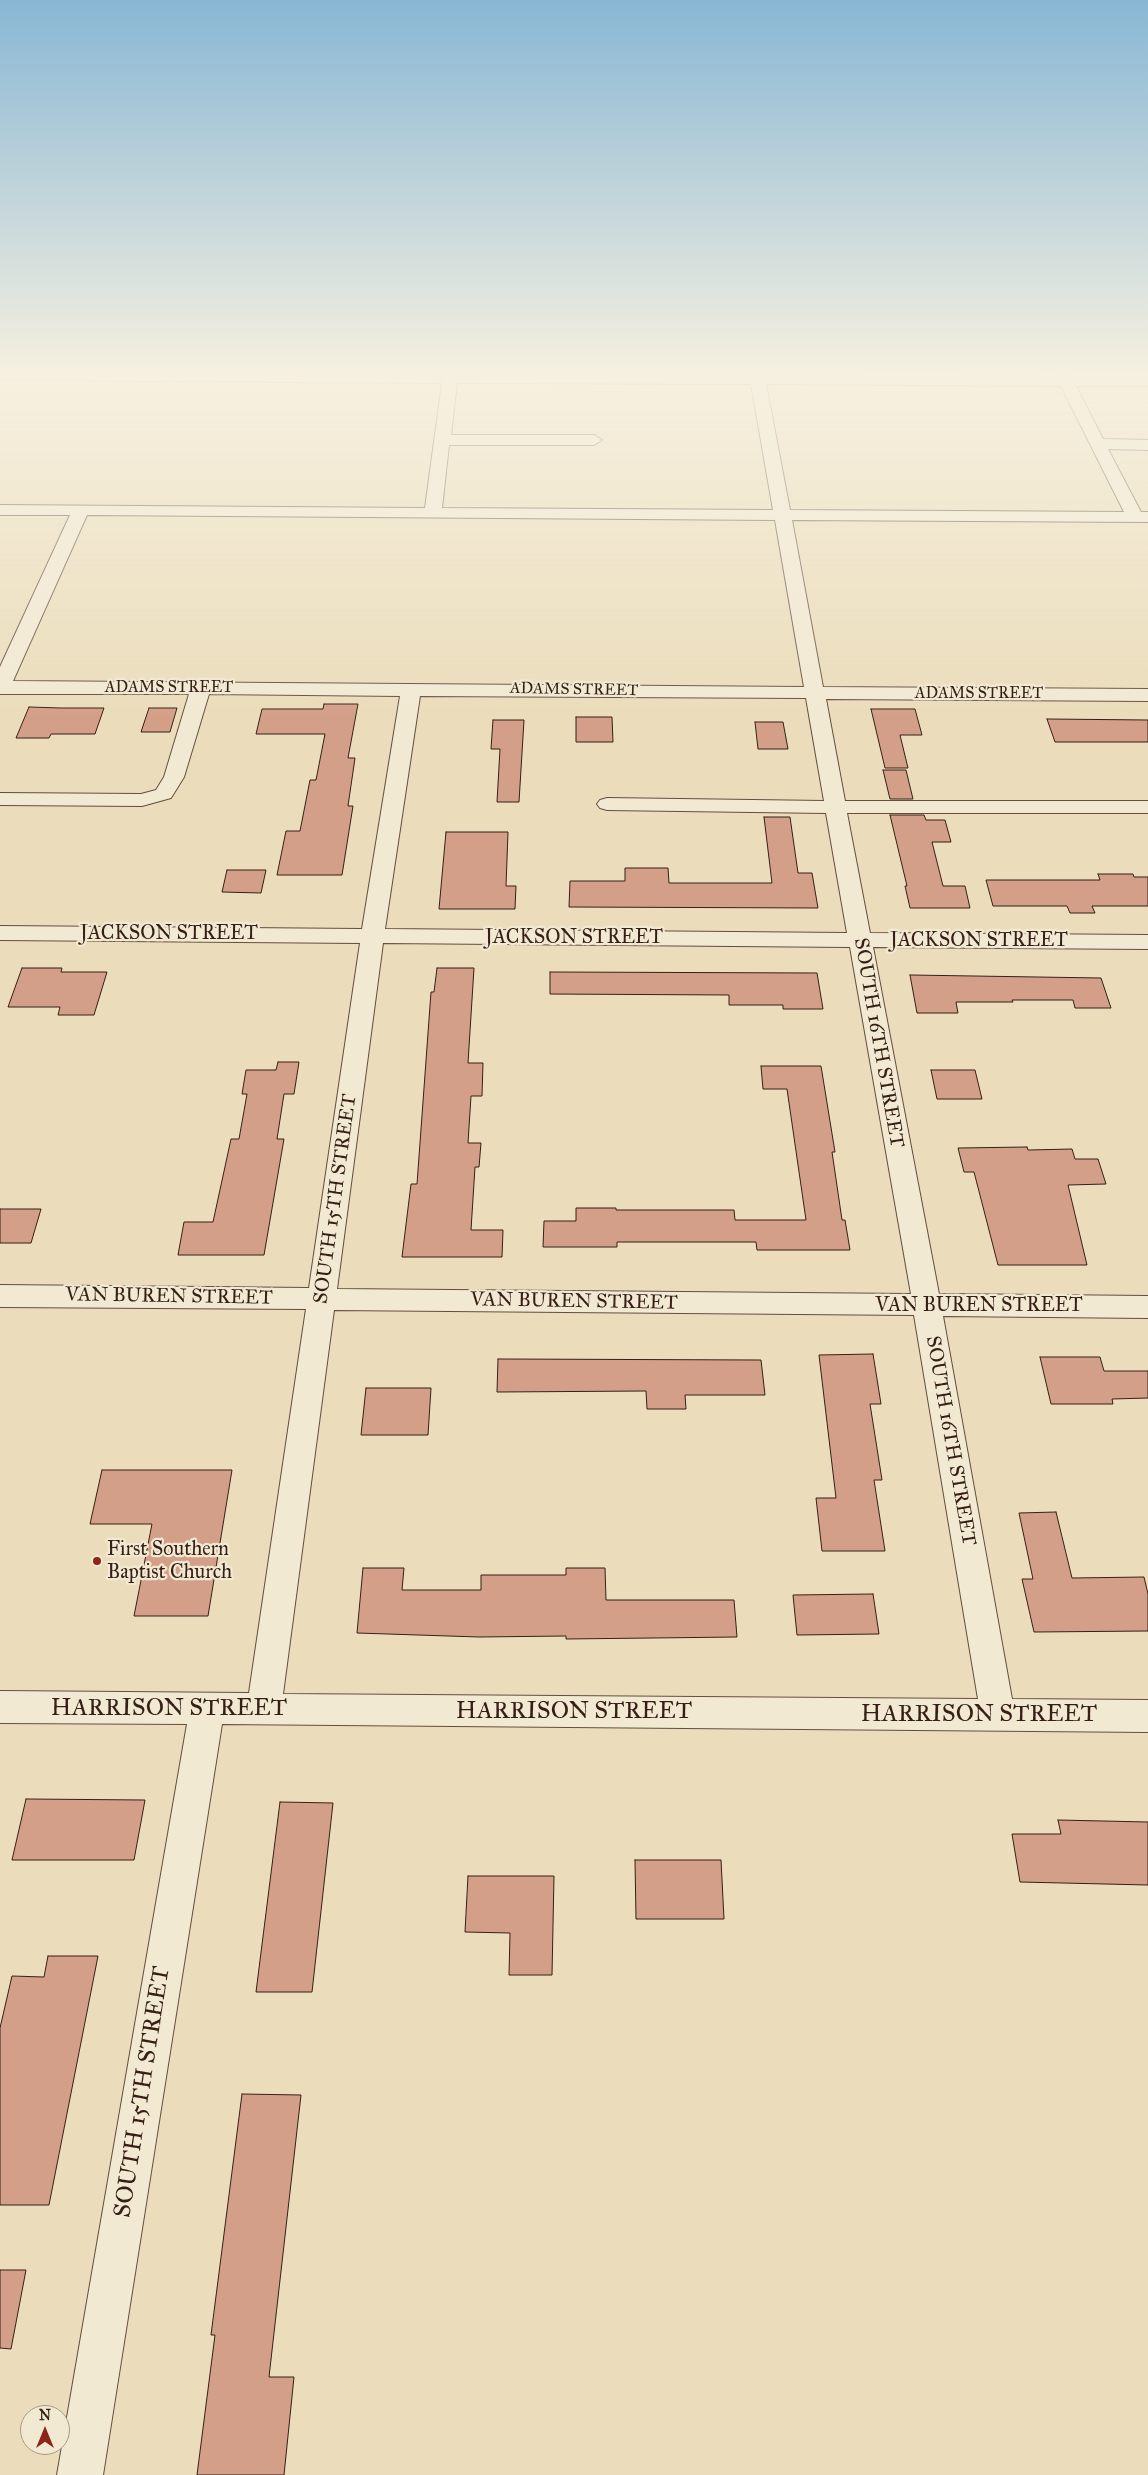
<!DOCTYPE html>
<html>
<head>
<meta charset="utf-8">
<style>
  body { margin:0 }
  #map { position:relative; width:1148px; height:2475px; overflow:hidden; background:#ebddbb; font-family:"IM FELL Great Primer",serif }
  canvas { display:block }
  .north { position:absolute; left:20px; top:2405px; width:50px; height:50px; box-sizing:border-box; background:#f2e9d3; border:1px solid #a79887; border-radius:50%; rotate:0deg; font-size:14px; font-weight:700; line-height:20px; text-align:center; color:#361f16 }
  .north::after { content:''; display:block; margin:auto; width:18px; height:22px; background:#8f2418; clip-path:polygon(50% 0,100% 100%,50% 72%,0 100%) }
</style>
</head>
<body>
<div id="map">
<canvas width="1148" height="2475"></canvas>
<div class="north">N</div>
</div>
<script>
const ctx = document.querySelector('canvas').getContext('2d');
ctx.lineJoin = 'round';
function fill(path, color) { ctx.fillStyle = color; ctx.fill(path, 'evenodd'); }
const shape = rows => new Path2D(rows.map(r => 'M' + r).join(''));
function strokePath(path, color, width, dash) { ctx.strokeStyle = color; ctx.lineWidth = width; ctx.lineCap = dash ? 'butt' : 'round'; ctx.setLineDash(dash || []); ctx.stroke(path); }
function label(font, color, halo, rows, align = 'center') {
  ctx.font = font + ' "IM FELL Great Primer",serif'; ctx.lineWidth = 4.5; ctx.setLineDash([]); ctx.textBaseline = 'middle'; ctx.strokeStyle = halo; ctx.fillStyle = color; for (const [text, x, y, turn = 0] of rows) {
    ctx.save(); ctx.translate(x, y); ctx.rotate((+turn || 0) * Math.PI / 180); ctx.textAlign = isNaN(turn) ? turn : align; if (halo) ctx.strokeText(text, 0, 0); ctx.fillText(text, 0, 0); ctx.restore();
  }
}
const building = shape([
  [324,704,358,704,348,758,355,758,348,806,353,806,342,875,277,875,286,831,300,831,310,780,316,780,325,734,256,734,262,709,323,709,324,704],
  [29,707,61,708,104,708,95,734,51,734,49,738,16,738,29,707],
  [149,708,177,708,170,732,141,732,149,708],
  [871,709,915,709,922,735,900,735,908,768,885,768,871,709],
  [576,717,612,717,613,742,576,742,576,717],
  [1047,719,1148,720,1148,742,1055,742,1047,719],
  [493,720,524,720,519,802,497,802,500,749,491,749,493,720],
  [755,722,783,722,788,749,758,749,755,722],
  [883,770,906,770,913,799,890,799,883,770],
  [890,815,924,815,926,820,945,820,951,842,932,842,943,886,965,886,970,908,910,908,905,886,907,886,890,815],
  [764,817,790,817,798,873,812,873,818,908,569,907,570,881,625,881,625,868,668,868,669,883,772,883,764,817],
  [446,832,508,832,506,886,516,886,515,909,439,909,446,832],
  [227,870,266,870,261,893,222,892,227,870],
  [1098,874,1133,874,1134,877,1148,877,1148,906,1092,906,1095,913,1070,913,1067,906,993,906,986,880,1100,880,1098,874],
  [22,968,62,968,61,972,107,972,94,1015,58,1015,60,1007,8,1007,22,968],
  [437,968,474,968,468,1063,483,1063,482,1096,471,1096,468,1143,481,1143,479,1167,475,1167,471,1230,503,1230,502,1257,402,1257,411,1184,417,1184,431,992,434,992,437,968],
  [550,972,817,973,823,1009,783,1009,783,1005,729,1005,729,995,550,994,550,972],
  [910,975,1101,978,1111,1008,1075,1008,1073,1000,1012,1000,1013,1002,956,1002,958,1013,917,1013,910,975],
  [278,1062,299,1062,294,1094,284,1094,277,1139,284,1139,264,1255,178,1255,184,1222,213,1222,231,1139,239,1139,247,1094,242,1094,246,1070,276,1070,278,1062],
  [761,1066,821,1066,835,1152,832,1152,842,1220,845,1220,850,1250,757,1250,756,1242,617,1242,617,1247,543,1247,544,1221,576,1221,576,1208,616,1208,616,1210,734,1210,735,1220,806,1220,787,1089,763,1089,761,1066],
  [931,1070,975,1070,982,1099,937,1099,931,1070],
  [1027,1147,1028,1150,1072,1149,1075,1159,1098,1159,1106,1184,1068,1185,1087,1265,998,1265,974,1172,964,1172,958,1148,1027,1147],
  [0,1209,41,1209,31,1243,0,1243,0,1209],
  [873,1354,881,1404,870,1404,882,1480,874,1480,885,1551,822,1551,816,1498,836,1498,819,1355,873,1354],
  [1040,1357,1100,1357,1104,1371,1148,1371,1148,1398,1112,1399,1113,1404,1051,1404,1040,1357],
  [498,1359,761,1360,765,1395,685,1395,686,1409,647,1409,646,1391,497,1392,498,1359],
  [366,1388,431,1388,428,1435,361,1435,366,1388],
  [102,1470,232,1470,208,1616,134,1616,152,1524,90,1524,102,1470],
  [1056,1512,1072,1578,1144,1577,1148,1594,1148,1631,1034,1632,1022,1579,1033,1579,1019,1513,1056,1512],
  [363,1568,404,1568,402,1590,481,1590,481,1575,566,1575,566,1568,605,1568,606,1600,734,1600,737,1637,566,1639,566,1636,479,1637,357,1633,363,1568],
  [873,1594,879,1634,797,1635,793,1595,873,1594],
  [26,1799,145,1800,134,1860,12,1860,26,1799],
  [280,1802,333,1803,312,1992,256,1992,280,1802],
  [1058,1820,1148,1822,1148,1885,1020,1882,1012,1834,1061,1834,1058,1820],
  [635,1860,721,1860,724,1919,636,1919,635,1860],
  [468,1876,554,1876,552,1975,509,1975,510,1933,465,1932,468,1876],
  [48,1956,98,1956,49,2205,0,2205,0,2028,12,1976,44,1977,48,1956],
  [242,2094,301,2095,269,2377,294,2377,284,2475,197,2475,215,2335,211,2335,242,2094],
  [0,2270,26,2270,11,2349,0,2348,0,2270]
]);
fill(building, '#d49f88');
strokePath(building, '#361f16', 1);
const minor = shape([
  [444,371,458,371,458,374,750,376,749,371,763,371,764,376,1057,377,1054,371,1068,371,1071,377,1148,378,1148,386,1076,386,1103,439,1148,440,1148,450,1108,449,1141,512,1148,512,1148,522,792,520,823,687,1148,689,1148,701,826,699,845,801,1148,801,1148,813,847,813,870,933,1148,935,1148,949,873,947,939,1294,1148,1296,1148,1318,943,1316,1012,1699,1148,1700,1148,1732,222,1724,103,2475,57,2475,187,1724,0,1723,0,1691,249,1693,306,1309,0,1307,0,1285,309,1288,360,943,0,940,0,926,362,929,400,696,209,694,184,777,171,798,142,806,0,805,0,793,141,794,156,790,164,777,189,694,0,694,0,667,70,515,0,515,0,505,425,508,442,383,0,380,0,372,443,374,444,371],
  [457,383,751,384,773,510,442,508,449,445,594,445,602,440,594,435,451,435,457,383],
  [766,384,1061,386,1124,512,790,510,766,384],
  [87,515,775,520,804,687,13,681,87,515],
  [420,696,806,698,824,801,607,798,600,800,597,804,600,808,607,810,826,813,847,933,385,929,420,696],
  [383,943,850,947,911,1294,337,1289,383,943],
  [334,1310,914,1315,978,1699,283,1694,334,1310]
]);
strokePath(minor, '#634e3f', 2);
fill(minor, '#f2e9d3');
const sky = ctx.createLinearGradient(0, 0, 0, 718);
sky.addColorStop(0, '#88b7d4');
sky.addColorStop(0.52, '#f6f0e0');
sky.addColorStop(1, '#f6f0e000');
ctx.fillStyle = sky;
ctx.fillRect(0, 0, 1148, 718);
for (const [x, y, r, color] of [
  [97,1561,5,"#8f2418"]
]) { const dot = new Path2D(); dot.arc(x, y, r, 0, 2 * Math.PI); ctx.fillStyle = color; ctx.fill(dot); strokePath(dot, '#f2e9d3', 2); }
label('16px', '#361f16', '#f2e9d3', [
  ["ADAMS STREET",169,688],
  ["ADAMS STREET",574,690,1],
  ["ADAMS STREET",979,694]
]);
label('20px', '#361f16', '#f2e9d3', [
  ["JACKSON STREET",169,934],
  ["JACKSON STREET",574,938],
  ["JACKSON STREET",979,941],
  ["SOUTH 16TH STREET",878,1043,80],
  ["SOUTH 15TH STREET",336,1199,-82],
  ["VAN BUREN STREET",169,1297,1],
  ["VAN BUREN STREET",574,1302,1],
  ["VAN BUREN STREET",979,1306],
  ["SOUTH 16TH STREET",950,1441,80]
]);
label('20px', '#361f16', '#f2e9d3', [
  ["First Southern",107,1550],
  ["Baptist Church",107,1573]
], 'left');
label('24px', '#361f16', '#f2e9d3', [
  ["HARRISON STREET",169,1709],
  ["HARRISON STREET",574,1712],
  ["HARRISON STREET",979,1715],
  ["SOUTH 15TH STREET",143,2092,-81]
]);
</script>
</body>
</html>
